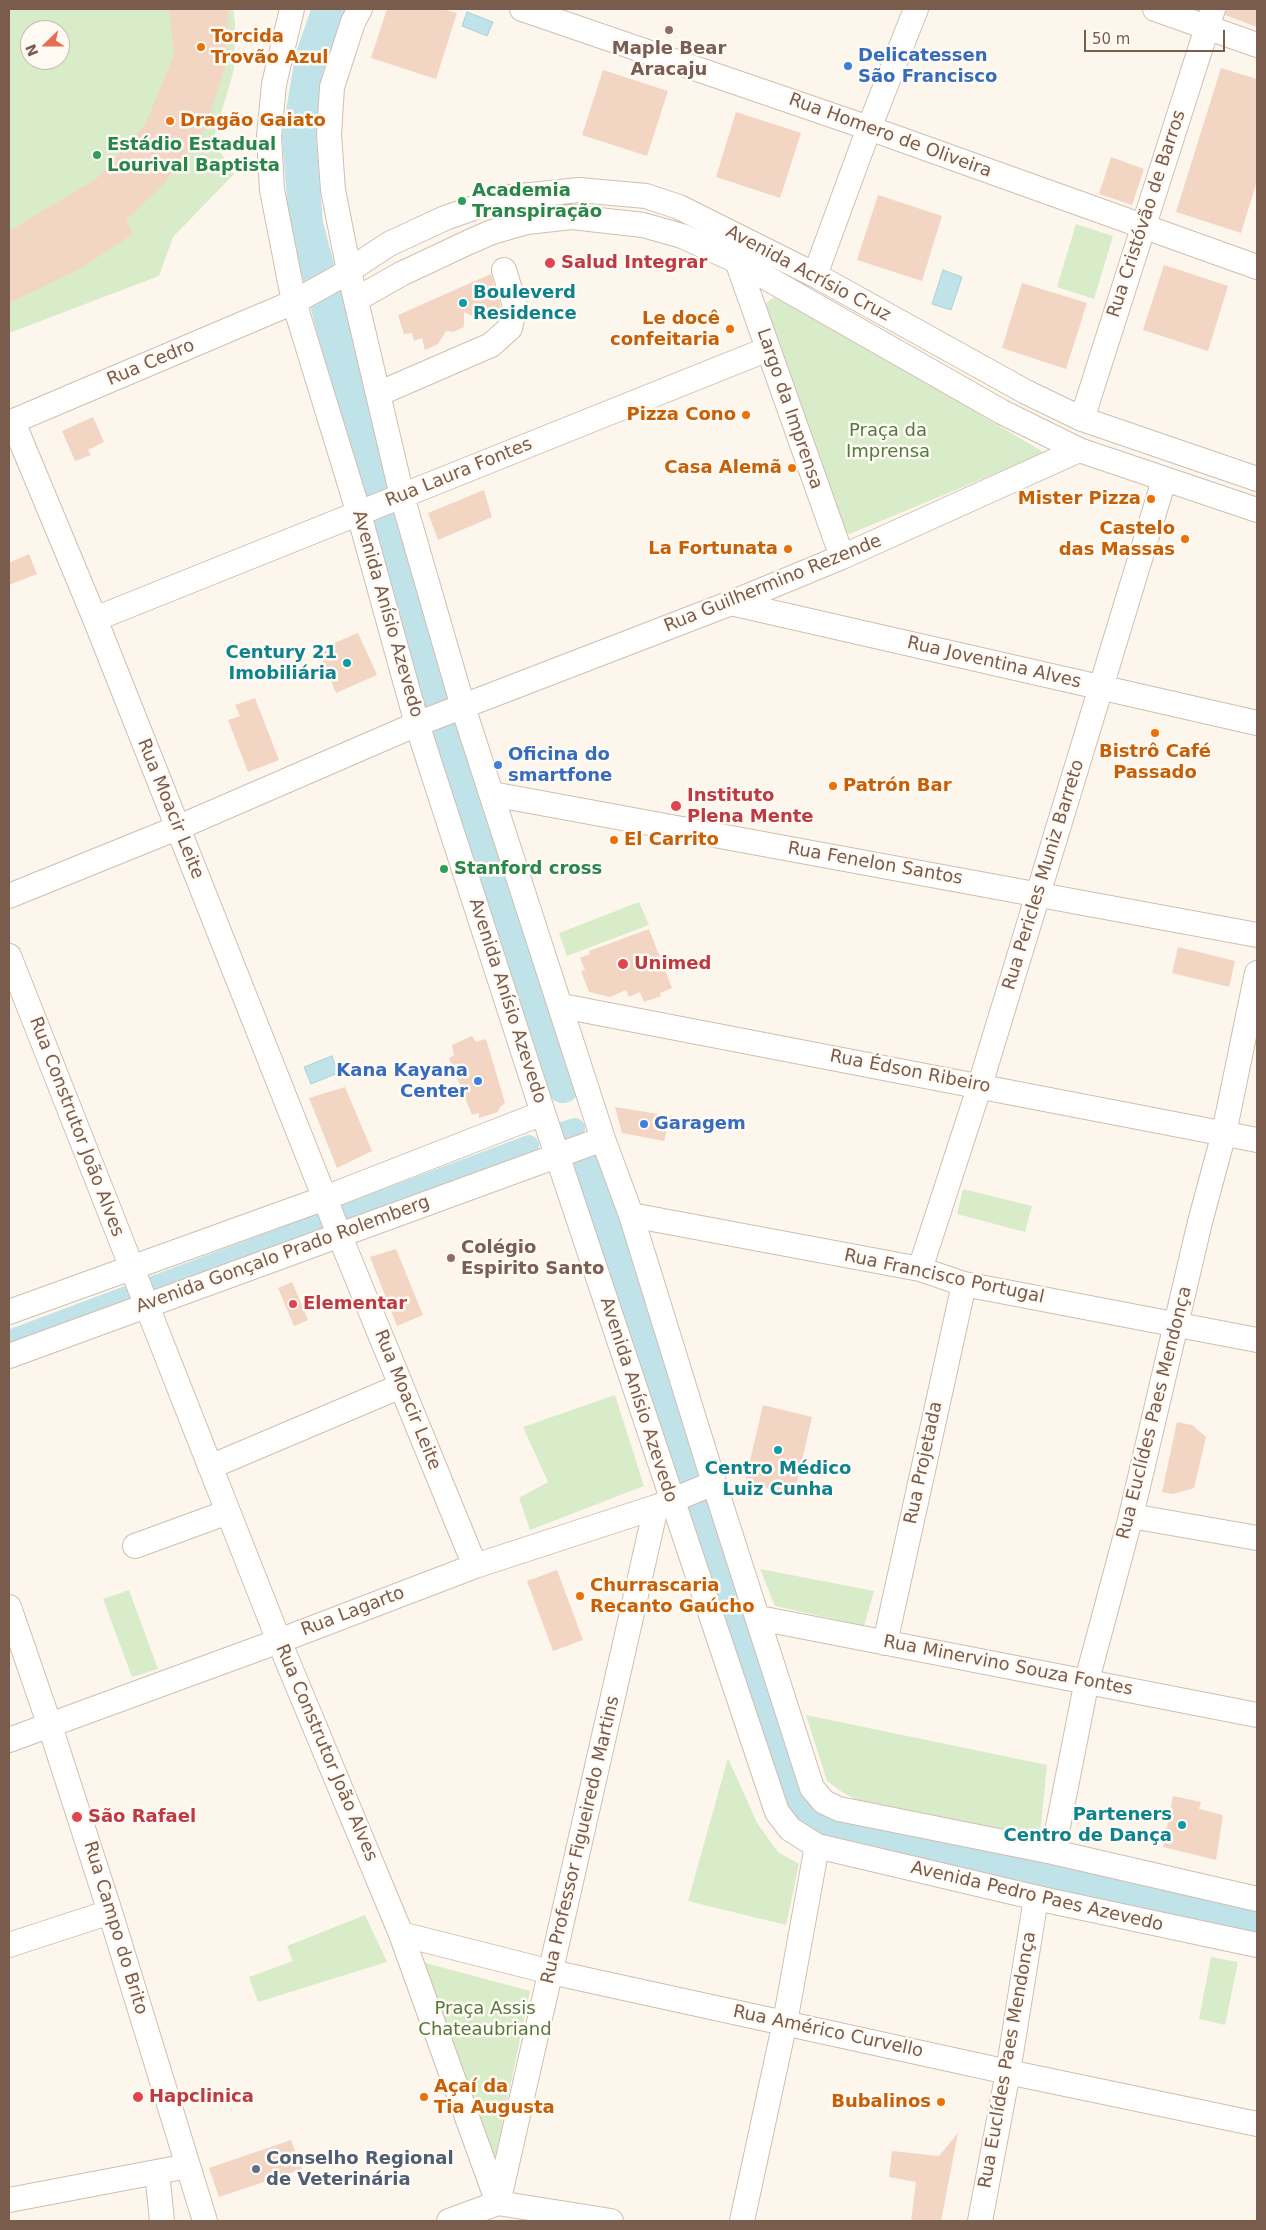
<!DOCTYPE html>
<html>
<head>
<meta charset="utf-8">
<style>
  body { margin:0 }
  #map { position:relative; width:1266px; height:2230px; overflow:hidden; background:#fdf6ec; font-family:"DejaVu Sans",sans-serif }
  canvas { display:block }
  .frame { position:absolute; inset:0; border:10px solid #7a5c4d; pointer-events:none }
  .north { position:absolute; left:20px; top:20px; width:50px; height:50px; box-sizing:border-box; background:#fffaf3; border:1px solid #cabbb1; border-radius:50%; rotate:248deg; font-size:14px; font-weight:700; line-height:20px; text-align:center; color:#7a5c4d }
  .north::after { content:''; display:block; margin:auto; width:18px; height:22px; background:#e76f51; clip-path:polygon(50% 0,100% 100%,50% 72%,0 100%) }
  .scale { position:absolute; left:1084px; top:30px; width:141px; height:22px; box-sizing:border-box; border:2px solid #7a5c4d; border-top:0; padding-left:6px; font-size:15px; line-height:18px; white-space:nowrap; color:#7a5c4d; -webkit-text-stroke:4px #fffaf3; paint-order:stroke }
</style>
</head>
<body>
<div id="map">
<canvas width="1266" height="2230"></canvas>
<div class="frame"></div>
<div class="north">N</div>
<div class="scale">50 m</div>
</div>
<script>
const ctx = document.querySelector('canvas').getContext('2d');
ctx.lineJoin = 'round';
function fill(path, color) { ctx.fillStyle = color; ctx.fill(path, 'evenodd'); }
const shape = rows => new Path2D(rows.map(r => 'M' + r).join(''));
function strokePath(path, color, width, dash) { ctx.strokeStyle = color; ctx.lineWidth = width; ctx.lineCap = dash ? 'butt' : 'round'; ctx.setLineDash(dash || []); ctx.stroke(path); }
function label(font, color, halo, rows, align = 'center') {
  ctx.font = font + ' "DejaVu Sans",sans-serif'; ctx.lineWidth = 5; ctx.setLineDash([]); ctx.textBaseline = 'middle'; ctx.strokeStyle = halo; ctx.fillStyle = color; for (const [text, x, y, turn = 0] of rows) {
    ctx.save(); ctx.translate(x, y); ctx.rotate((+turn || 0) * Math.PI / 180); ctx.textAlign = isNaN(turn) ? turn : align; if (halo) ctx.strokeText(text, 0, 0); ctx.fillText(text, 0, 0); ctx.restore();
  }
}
fill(shape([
  [9,9,233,9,235,23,234,70,213,140,234,174,173,237,159,276,9,333],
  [30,30,60,30,60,60,30,60],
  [1076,224,1113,236,1094,299,1057,287],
  [778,294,1045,453,847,535,765,304],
  [639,902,649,925,567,956,559,933],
  [963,1189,1032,1206,1025,1232,957,1214],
  [615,1395,644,1486,530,1530,519,1498,548,1482,523,1427],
  [760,1569,874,1591,864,1626,775,1606],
  [129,1590,158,1669,132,1677,103,1599],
  [806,1715,1047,1765,1040,1836,859,1801,842,1792,827,1781],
  [728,1758,757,1823,778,1852,799,1864,786,1925,688,1901],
  [365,1915,387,1962,258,2002,249,1977,293,1961,287,1946],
  [1211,1957,1238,1962,1225,2025,1199,2019],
  [422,1962,530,1991,495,2159]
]), '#d8ecc9');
const water = shape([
  [467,12,493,22,487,36,462,26,467,12],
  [943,270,962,277,951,310,932,304,943,270],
  [332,1056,338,1073,311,1084,304,1067,332,1056]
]);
fill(water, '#bfe3e8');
strokePath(water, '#a5d3da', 1);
strokePath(shape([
  [563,1132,575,1128],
  [9,1340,529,1145]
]), '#bfe3e8', 20);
strokePath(shape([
  [329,9,312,58,299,137,306,224,394,559,474,825,563,1086],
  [588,1164,791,1785,802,1810,814,1822,821,1824,1257,1919]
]), '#bfe3e8', 34);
fill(shape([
  [169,9,228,9,226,64,205,128,165,183,126,220,133,234,78,270,9,303,9,231,96,179,145,125,174,55],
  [387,9,442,9,457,13,436,79,371,58],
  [1226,9,1257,9,1257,27,1225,15],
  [1221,68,1257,79,1257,181,1241,233,1176,212],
  [603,70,668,91,647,156,582,135],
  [736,112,801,133,780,198,716,177],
  [1111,157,1144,169,1132,205,1099,194],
  [878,195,942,216,922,281,857,260],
  [1164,265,1228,286,1208,351,1143,330],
  [491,274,501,307,499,316,485,322,464,312,464,327,453,332,446,331,438,344,425,350,422,338,414,341,412,333,404,334,398,315],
  [1022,283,1087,303,1066,369,1002,348],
  [93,417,104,442,88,450,91,455,75,461,62,431],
  [484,490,492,517,438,540,428,513],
  [29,554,37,574,9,585,9,563],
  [358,633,377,675,336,693,318,650],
  [255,698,279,760,248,772,228,720,240,716,235,705],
  [649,929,672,988,660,993,661,996,644,1002,640,992,629,997,626,990,610,997,589,992,581,971,585,970,580,958,590,954,589,951],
  [1178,947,1235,961,1229,987,1172,973],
  [472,1036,476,1042,486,1039,505,1103,500,1107,498,1112,479,1118,479,1113,472,1115,449,1058,454,1055,452,1045],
  [345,1087,372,1151,337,1168,309,1098],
  [615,1107,671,1116,664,1141,622,1133],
  [396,1249,423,1315,397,1326,370,1257],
  [292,1282,308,1320,294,1326,278,1288],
  [763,1405,812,1417,794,1495,745,1482],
  [1177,1422,1192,1425,1206,1437,1194,1488,1173,1494,1162,1492],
  [557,1570,583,1640,553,1651,527,1581],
  [1173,1796,1201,1802,1199,1809,1223,1815,1216,1860,1163,1847],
  [958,2133,941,2221,911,2221,916,2182,889,2177,892,2151,939,2156],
  [291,2140,302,2169,219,2197,209,2168]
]), '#f3d5c3');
const minor = shape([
  [292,9,274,84,269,136,272,190,294,302,359,514,417,724,543,1113,777,1812,790,1829,817,1846,1046,1900,1257,1945],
  [360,9,353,22,332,87,329,135,333,190,349,271,402,496,463,707,603,1139,631,1215,714,1483,812,1788,824,1802,839,1809,1053,1852,1257,1899],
  [522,9,869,128,1257,267],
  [1155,9,1257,45],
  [737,261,842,557],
  [815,275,869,128,916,9],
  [357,299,401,274,469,242,492,232,527,222,572,217,643,225,682,236,737,261,1002,412,1079,450,1257,510],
  [378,394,491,345,510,328,515,306,504,270],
  [1082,419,1213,9],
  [13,422,95,619,339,1234,475,1566],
  [9,423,294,302,339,277,389,244,445,218,502,198,579,190,646,196,679,207,815,275,1026,392,1082,419,1257,479],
  [731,603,1257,723],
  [95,619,768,349],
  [492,794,1257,935],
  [9,896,177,828,417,724,731,603,842,557,1079,450],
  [9,956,279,1641,401,1934,498,2203],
  [562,1006,1257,1140],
  [631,1215,920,1269,964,1284,1257,1340],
  [920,1269,980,1085,1164,480],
  [9,1312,325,1198,543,1113],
  [9,1356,603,1139],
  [210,1467,401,1386],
  [1131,1516,1257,1538],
  [135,1546,228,1512],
  [9,1607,50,1726,110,1912,205,2221],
  [759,1618,1257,1715],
  [885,1643,964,1284],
  [9,1740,279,1641,475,1566,656,1507,714,1483],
  [1053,1852,1087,1680,1131,1516,1200,1222,1224,1133,1257,973],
  [401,1934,551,1972,1008,2072,1257,2124],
  [9,1945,110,1912],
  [157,2172,162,2221],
  [9,2200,188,2166],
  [498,2203,656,1507],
  [498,2203,611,2221],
  [449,2221,498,2203],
  [742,2221,785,2022,817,1846],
  [980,2221,1008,2072,1036,1898]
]);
strokePath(minor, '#d1beb0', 26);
strokePath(minor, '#fff', 24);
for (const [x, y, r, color] of [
  [669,30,5,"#8d6e63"],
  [201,47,5,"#e8710a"],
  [848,66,5,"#3f7fe0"],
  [170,121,5,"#e8710a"],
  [97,155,5,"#2e9e5b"],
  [462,201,5,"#2e9e5b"],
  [550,263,6,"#e0444e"],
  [463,303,5,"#0f9aa8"],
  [730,329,5,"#e8710a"],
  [746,415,5,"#e8710a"],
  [792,468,5,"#e8710a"],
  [1151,499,5,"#e8710a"],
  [1185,539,5,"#e8710a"],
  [788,549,5,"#e8710a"],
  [347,663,5,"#0f9aa8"],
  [1155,733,5,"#e8710a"],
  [498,765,5,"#3f7fe0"],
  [833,786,5,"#e8710a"],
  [676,806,6,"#e0444e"],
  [614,840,5,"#e8710a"],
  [444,869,5,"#2e9e5b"],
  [623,964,6,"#e0444e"],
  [478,1081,5,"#3f7fe0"],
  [644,1124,5,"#3f7fe0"],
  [451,1258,5,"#8d6e63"],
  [293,1304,5,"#e0444e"],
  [778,1450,5,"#0f9aa8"],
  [580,1596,5,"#e8710a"],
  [77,1817,6,"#e0444e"],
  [1182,1825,5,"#0f9aa8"],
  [138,2097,6,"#e0444e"],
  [424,2097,5,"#e8710a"],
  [941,2102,5,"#e8710a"],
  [256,2169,5,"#5c6f8a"]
]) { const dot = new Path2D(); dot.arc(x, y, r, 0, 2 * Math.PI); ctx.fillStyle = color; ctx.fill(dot); strokePath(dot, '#fffaf3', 2); }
label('bold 18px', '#c56008', '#fffaf3', [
  ["Torcida",211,37,"left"],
  ["Trovão Azul",211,58,"left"],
  ["Dragão Gaiato",180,121,"left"],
  ["Le docê",720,319],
  ["confeitaria",720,340],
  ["Pizza Cono",736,415],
  ["Casa Alemã",782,468],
  ["Mister Pizza",1141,499],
  ["Castelo",1175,529],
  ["das Massas",1175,550],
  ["La Fortunata",778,549],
  ["Bistrô Café",1155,752,"center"],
  ["Passado",1155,773,"center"],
  ["Patrón Bar",843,786,"left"],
  ["El Carrito",624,840,"left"],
  ["Churrascaria",590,1586,"left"],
  ["Recanto Gaúcho",590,1607,"left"],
  ["Açaí da",434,2087,"left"],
  ["Tia Augusta",434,2108,"left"],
  ["Bubalinos",931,2102]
], 'right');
label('bold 18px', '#785e54', '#fffaf3', [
  ["Maple Bear",669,49],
  ["Aracaju",669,70],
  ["Colégio",461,1248,"left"],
  ["Espirito Santo",461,1269,"left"]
]);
label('bold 18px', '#366cbe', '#fffaf3', [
  ["Delicatessen",858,56],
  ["São Francisco",858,77],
  ["Oficina do",508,755],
  ["smartfone",508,776],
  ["Kana Kayana",468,1071,"right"],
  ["Center",468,1092,"right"],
  ["Garagem",654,1124]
], 'left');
label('18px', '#7a5c4d', '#fffaf3', [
  ["Rua Homero de Oliveira",890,136,20],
  ["Rua Cristóvão de Barros",1147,214,-72],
  ["Avenida Acrísio Cruz",808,274,28],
  ["Rua Cedro",151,363,-23],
  ["Largo da Imprensa",789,409,71],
  ["Rua Laura Fontes",459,473,-22],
  ["Rua Guilhermino Rezende",773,584,-22],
  ["Avenida Anísio Azevedo",387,614,74],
  ["Rua Joventina Alves",994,663,13],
  ["Rua Moacir Leite",170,809,68],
  ["Rua Fenelon Santos",875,864,10],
  ["Rua Pericles Muniz Barreto",1044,875,-73],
  ["Avenida Anísio Azevedo",507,1001,72],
  ["Rua Édson Ribeiro",910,1072,11],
  ["Rua Construtor João Alves",76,1127,69],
  ["Avenida Gonçalo Prado Rolemberg",283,1255,-20],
  ["Rua Francisco Portugal",944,1277,12],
  ["Rua Moacir Leite",407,1400,68],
  ["Avenida Anísio Azevedo",638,1400,72],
  ["Rua Euclídes Paes Mendonça",1155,1413,-76],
  ["Rua Projetada",924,1463,-78],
  ["Rua Lagarto",353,1612,-21],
  ["Rua Minervino Souza Fontes",1008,1666,11],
  ["Rua Construtor João Alves",326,1753,67],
  ["Rua Professor Figueiredo Martins",581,1840,-77],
  ["Avenida Pedro Paes Azevedo",1037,1897,13],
  ["Rua Campo do Brito",115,1928,73],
  ["Rua Américo Curvello",828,2032,12],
  ["Rua Euclídes Paes Mendonça",1008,2060,-80]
]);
label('bold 18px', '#27864d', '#fffaf3', [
  ["Estádio Estadual",107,145],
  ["Lourival Baptista",107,166],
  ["Academia",472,191],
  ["Transpiração",472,212],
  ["Stanford cross",454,869]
], 'left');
label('bold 18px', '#be3a42', '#fffaf3', [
  ["Salud Integrar",561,263],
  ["Instituto",687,796],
  ["Plena Mente",687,817],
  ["Unimed",634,964],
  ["Elementar",303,1304],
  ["São Rafael",88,1817],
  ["Hapclinica",149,2097]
], 'left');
label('bold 18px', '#0d838f', '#fffaf3', [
  ["Bouleverd",473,293,"left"],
  ["Residence",473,314,"left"],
  ["Century 21",337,653],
  ["Imobiliária",337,674],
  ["Centro Médico",778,1469,"center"],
  ["Luiz Cunha",778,1490,"center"],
  ["Parteners",1172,1815],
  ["Centro de Dança",1172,1836]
], 'right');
label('18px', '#537a41', '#fffaf3', [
  ["Praça da",888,431],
  ["Imprensa",888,452],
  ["Praça Assis",485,2009],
  ["Chateaubriand",485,2030]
]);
label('bold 18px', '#4e5e75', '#fffaf3', [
  ["Conselho Regional",266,2159],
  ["de Veterinária",266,2180]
], 'left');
</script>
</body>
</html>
